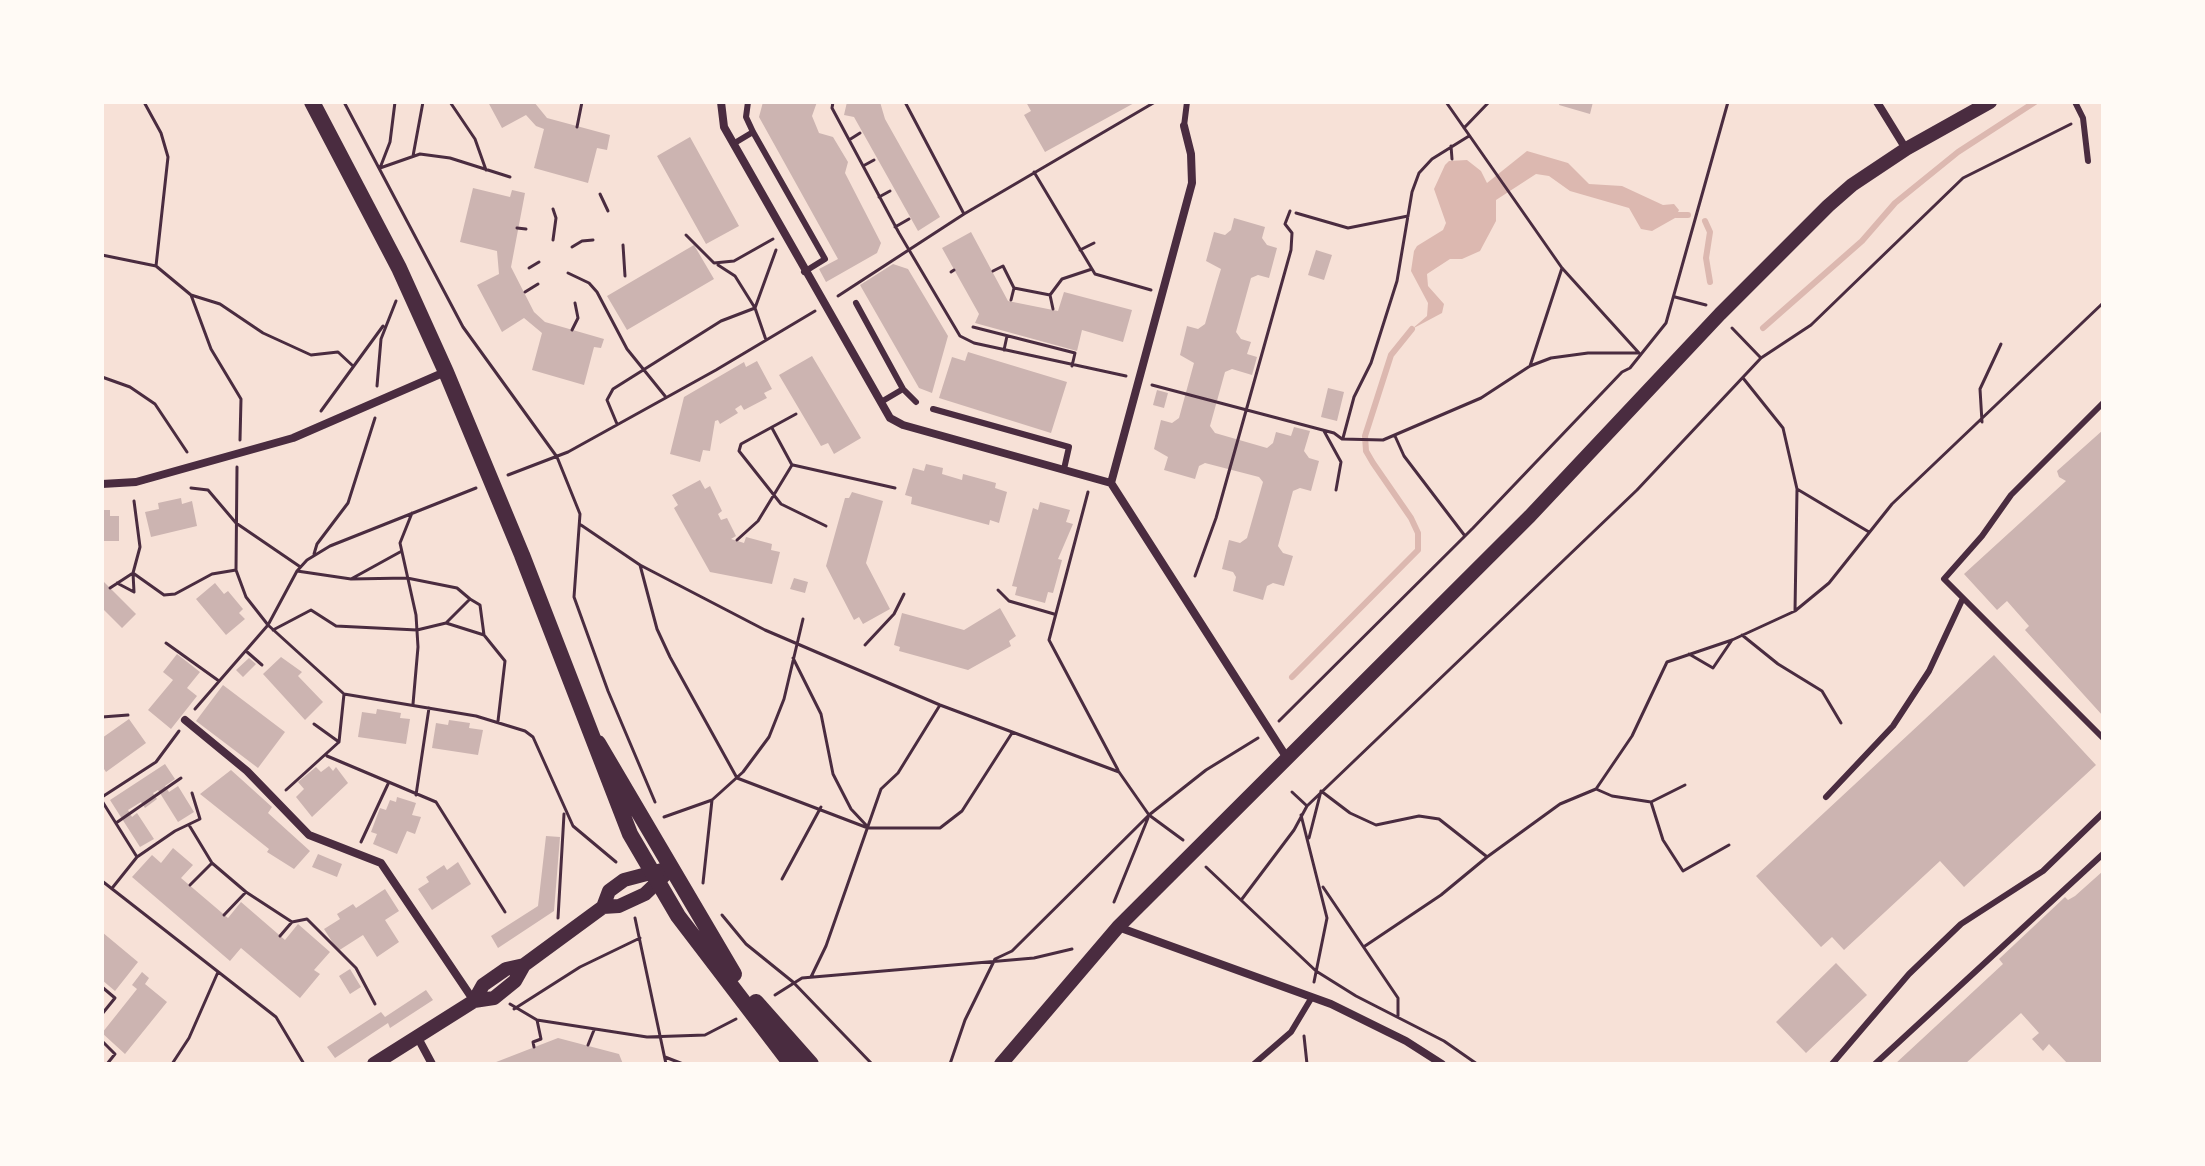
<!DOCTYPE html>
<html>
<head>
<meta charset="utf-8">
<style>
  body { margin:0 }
  #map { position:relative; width:2205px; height:1166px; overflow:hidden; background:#f7e1d7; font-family:"Nunito Sans",sans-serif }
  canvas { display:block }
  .frame { position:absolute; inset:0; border:104px solid #fffaf5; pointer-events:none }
</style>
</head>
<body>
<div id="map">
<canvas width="2205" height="1166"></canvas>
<div class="frame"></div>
</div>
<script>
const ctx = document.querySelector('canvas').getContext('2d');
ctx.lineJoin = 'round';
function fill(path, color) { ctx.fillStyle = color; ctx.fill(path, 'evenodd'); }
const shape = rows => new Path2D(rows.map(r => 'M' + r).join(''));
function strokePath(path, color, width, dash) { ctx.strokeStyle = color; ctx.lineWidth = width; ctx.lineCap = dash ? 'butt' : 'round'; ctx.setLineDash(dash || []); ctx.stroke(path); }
fill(shape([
  [1527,151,1568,163,1589,184,1622,186,1663,205,1674,204,1679,210,1675,218,1652,231,1641,229,1629,208,1570,191,1549,176,1536,174,1496,200,1496,221,1480,251,1462,259,1450,259,1427,274,1428,286,1444,304,1442,313,1412,329,1427,316,1428,303,1411,271,1414,251,1417,246,1443,230,1446,223,1434,189,1445,165,1449,161,1467,160,1481,171,1487,183]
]), '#dcb8b0');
strokePath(shape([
  [1676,215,1688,215],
  [1705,221,1710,232,1706,258,1710,282],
  [1763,328,1862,241,1895,203,1958,152,2035,102],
  [1292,677,1418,550,1418,533,1411,518,1373,463,1366,451,1365,436,1391,355,1412,329]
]), '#dcb8b0', 6);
fill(shape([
  [488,102,534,102,547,118,610,135,607,150,597,148,588,183,534,168,544,129,536,126,526,115,502,128],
  [763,102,817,102,812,116,819,133,833,137,848,162,845,173,881,243,877,253,826,282,819,269,838,259,759,117],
  [847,102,880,102,885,119,940,217,918,231,854,117,844,115],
  [1026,102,1136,102,1045,152,1024,115,1031,111],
  [1560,102,1593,102,1590,114,1559,105],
  [690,137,739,226,706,244,657,156],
  [473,188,510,197,512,190,525,193,511,267,534,312,545,322,604,339,601,348,594,347,584,385,532,370,542,333,524,318,502,332,477,285,499,274,497,251,460,242],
  [1234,218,1265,227,1262,238,1267,245,1277,248,1269,278,1258,275,1251,278,1236,332,1241,339,1251,342,1247,354,1257,357,1252,375,1232,369,1225,372,1210,426,1215,433,1267,448,1273,443,1276,432,1291,436,1294,427,1310,431,1304,451,1309,458,1319,461,1311,491,1300,488,1293,491,1278,546,1283,553,1293,556,1284,586,1273,583,1267,586,1263,600,1233,591,1236,577,1233,572,1222,569,1229,540,1240,543,1247,538,1263,482,1259,477,1205,463,1199,466,1195,479,1164,470,1168,457,1154,449,1161,420,1172,423,1179,418,1194,363,1180,355,1187,326,1198,329,1205,324,1217,282,1221,269,1206,261,1214,232,1225,235,1231,230],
  [971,232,1008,301,1058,311,1064,292,1132,310,1123,342,1082,330,1077,351,975,323,979,314,942,248],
  [694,245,714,279,627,330,607,296],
  [1316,250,1332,255,1324,280,1308,275],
  [893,264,908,269,948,336,932,393,919,388,860,285],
  [968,352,1067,382,1051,433,939,398,952,357,965,361],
  [812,356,861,438,834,454,828,443,821,446,779,375],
  [757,361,772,389,764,393,767,398,744,410,741,405,735,409,738,413,720,424,718,420,715,421,710,451,703,450,700,462,670,454,684,397,744,362,746,367],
  [1328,388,1344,392,1337,421,1321,417],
  [1157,390,1168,393,1164,408,1153,405],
  [2103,430,2103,716,2025,630,2029,626,2007,601,1997,610,1964,574,2066,481,2059,477,2057,471],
  [926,464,943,468,942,474,962,480,963,474,996,483,995,488,1007,492,999,523,990,520,989,525,911,504,912,497,905,495,913,468,924,471],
  [700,480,705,489,710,486,722,511,718,514,721,520,727,518,736,536,731,539,744,543,746,537,772,544,771,550,780,552,772,584,710,572,674,508,678,505,672,495],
  [852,492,883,501,866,563,890,609,863,624,859,617,854,620,826,566,845,498,849,498],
  [181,498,182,504,192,501,197,526,151,537,145,512,159,509,158,503],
  [1040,502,1070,510,1066,522,1073,524,1058,559,1062,560,1053,593,1048,592,1045,603,1015,595,1017,587,1012,586,1033,508,1038,510],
  [102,510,110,510,110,516,119,516,119,541,102,541],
  [794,578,808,582,805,593,790,589],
  [102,580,136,614,122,628,102,608],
  [215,583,224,594,228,591,243,609,239,613,245,619,226,635,196,599],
  [1000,608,1016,636,1009,641,1011,646,968,670,899,651,900,647,894,645,902,613,964,630],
  [177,654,200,672,187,688,197,696,171,729,148,710,173,680,163,672],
  [1994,655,2096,765,1964,887,1940,861,1844,950,1832,937,1821,947,1756,876],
  [281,657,302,672,298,676,323,702,305,720,263,674],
  [249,658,256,664,243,677,236,670],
  [223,685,285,732,258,768,196,721],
  [377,709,401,713,400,718,410,719,406,744,358,737,362,712,376,714],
  [129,719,146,743,106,772,102,766,102,738],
  [449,720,470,723,469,728,483,730,478,755,432,748,436,723,448,725],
  [165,764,175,779,165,786,169,792,178,786,194,812,178,822,158,790,153,793,157,799,145,808,141,802,128,810,132,817,137,813,154,839,140,847,110,800],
  [329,766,333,771,336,767,348,783,312,817,296,797,304,789,298,782,316,767,321,772],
  [231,770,272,807,268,813,310,851,294,869,267,852,269,849,200,794],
  [397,797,416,803,412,815,421,817,415,834,407,831,397,854,373,844,377,834,371,832,380,808,386,810,390,800,396,802],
  [546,836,560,837,554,911,498,948,491,936,538,906],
  [173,848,193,865,181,878,228,918,241,902,285,940,298,924,330,952,314,970,320,974,300,998,241,948,230,961,132,877,152,855,161,863],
  [318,854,342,864,337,877,312,867],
  [458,862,471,884,432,910,418,889,429,882,426,877,444,865,447,870],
  [2103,871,2103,1064,2068,1064,2049,1044,2043,1051,2032,1039,2039,1033,2021,1013,1965,1064,1895,1064,2003,964,1999,959,2065,897,2068,900,2075,896],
  [385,889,399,911,385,920,399,942,377,957,363,935,338,951,324,929,340,919,337,914,353,904,356,908],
  [102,932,138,962,115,991,102,980],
  [1836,963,1867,995,1806,1053,1776,1022],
  [350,969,361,987,350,994,339,976],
  [142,972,149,978,145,984,167,1002,125,1054,102,1033,137,989,132,985],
  [426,990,433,1000,390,1028,388,1023,335,1058,327,1047,381,1012,385,1017],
  [558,1038,619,1054,623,1064,491,1064]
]), '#ccb4b1');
strokePath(shape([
  [144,102,161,133,168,157,156,266],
  [344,102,463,327,557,457,580,514,574,597,608,691,655,802],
  [450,102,475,139,486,170],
  [833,102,832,108,899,233,960,336,974,343,1126,376],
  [905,102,964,214],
  [1446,102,1562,268,1639,353],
  [577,127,582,102],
  [1464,128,1489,102],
  [849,140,860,133],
  [1451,146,1452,159],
  [413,156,423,102],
  [863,166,874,160],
  [380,168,420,154,450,158,510,177],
  [380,168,390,142,395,102],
  [1034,172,1092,269],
  [600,194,608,211],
  [879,197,890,191],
  [1296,213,1348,228,1408,216],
  [895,227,909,219],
  [517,228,526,229],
  [686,235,714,263,734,261,773,239],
  [553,240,556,218,553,209],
  [623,245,625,276],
  [572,247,582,241,593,240],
  [1080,250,1094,243],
  [102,255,156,266,191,295,211,349,241,399,240,440],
  [718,265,735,276,755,308,766,340],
  [529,268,539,262],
  [993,271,1003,266,1014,288,1050,295,1062,279,1092,269,1095,274,1151,290],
  [951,272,954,270],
  [568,273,589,283,597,292,627,349,665,396],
  [525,292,538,284],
  [191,295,220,304,263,333,311,355,338,352,353,366],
  [1050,295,1053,309],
  [838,296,964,214,1155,102],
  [1675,297,1706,305],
  [1011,300,1014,288],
  [973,327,1075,353,1072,366],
  [1732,328,1760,357],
  [572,330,578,318,575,303],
  [1004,350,1007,336],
  [1530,366,1562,268],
  [102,377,130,387,155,404,187,452],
  [1743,378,1783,428,1797,489,1795,611],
  [1152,385,1334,433,1342,439,1383,440,1481,398,1530,366,1551,358,1588,353,1639,353],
  [377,386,381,339,396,301],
  [321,411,383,326],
  [796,414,741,444,739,451,781,504,826,526],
  [1982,422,1980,389,2001,344],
  [617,424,607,400,613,389,721,321,755,308,776,250],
  [1324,431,1341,462,1336,490],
  [1395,436,1404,456,1465,536],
  [1343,438,1354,397,1371,363,1397,281,1412,192,1419,173,1432,159,1469,136],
  [793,465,895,488],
  [237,467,236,570,246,597,268,625,344,694,476,716,525,731,533,737,573,826,616,862],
  [508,475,568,452,716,370,815,311],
  [191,488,208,490,236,523,299,566],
  [1797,489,1869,532],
  [1088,492,1049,640,1118,770],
  [412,513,400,543,416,615,418,647,413,704],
  [581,525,640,565,765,630,940,705,1119,772,1149,815,1183,840],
  [737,540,758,521,792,465,772,428],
  [314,554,317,544,348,503,375,418],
  [640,565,657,629,670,657,737,778,868,828,940,828,962,811,1012,733],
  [297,571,351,579,400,552],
  [1195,576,1216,518,1291,250,1292,233,1285,224,1290,211],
  [351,579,407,578,457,588,470,599],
  [117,583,134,592,133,573,164,595,175,594,212,574,236,570],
  [110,588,133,573,140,547,134,501],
  [998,590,1009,601,1054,614],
  [446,623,484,635,505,661,498,721],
  [273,630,311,610,336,626,417,630,446,623,470,599,480,605,484,635],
  [1742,635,1778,664,1822,691,1841,723],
  [166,643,219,681],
  [865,645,894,614,904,594],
  [246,651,262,665],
  [1689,654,1713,668,1732,640],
  [793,658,821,714,833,774,851,809,866,825],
  [195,709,268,625,297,571,307,560,330,546,476,488],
  [102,717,128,715],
  [1279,721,1473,528,1622,372,1630,368,1666,323,1728,102],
  [314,724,339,742],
  [327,756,436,802,505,912],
  [1596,789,1612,796,1651,802,1685,785],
  [286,790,339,742,344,694],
  [1321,791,1350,813,1376,825,1419,816,1439,819,1486,856],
  [1292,792,1307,806],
  [416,795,429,708],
  [102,797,156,762,179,731],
  [102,801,137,857,113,887],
  [1651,802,1663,840,1683,871,1729,845],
  [1301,815,1327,918,1314,982],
  [664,817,712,800,743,772,769,737,784,699,803,619],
  [116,823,181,778],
  [189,825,212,863,246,892,292,922,307,919,356,968,375,1004],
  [1309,838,1321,791],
  [361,842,388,784],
  [137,857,175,831,200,819,192,793],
  [1206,867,1316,971,1356,996,1444,1041,1477,1064],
  [782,879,821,807],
  [102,881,276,1017,304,1064],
  [703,883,712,800],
  [190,885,212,863],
  [1323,887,1398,998,1398,1016],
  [1242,899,1294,830,1307,806,1637,490,1761,358,1811,325,1963,178,2071,124],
  [1114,902,1148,818],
  [224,915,246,892],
  [722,915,746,944,793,982,872,1064],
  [558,918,564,814],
  [635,918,666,1064],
  [280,936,292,922],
  [1365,946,1441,895,1487,857,1560,804,1596,789,1632,736,1667,662,1732,640,1795,611,1829,583,1892,504,2103,303],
  [811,977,826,946,881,789,898,773,940,705],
  [102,987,115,998,102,1014],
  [775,995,802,978,1034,958,1072,949],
  [510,1004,537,1020,647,1037,705,1035,736,1019],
  [514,1009,580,967,640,938],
  [1304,1036,1307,1064],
  [102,1041,115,1054,107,1064],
  [588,1045,594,1030],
  [534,1047,533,1042,541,1039,537,1020],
  [665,1057,683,1064],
  [172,1064,189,1038,218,972],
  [950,1064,965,1020,995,959,1012,951,1149,815,1206,770,1258,738]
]), '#4a2c40', 3);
strokePath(shape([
  [748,102,746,117,753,132,825,259,804,272],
  [2075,102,2083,118,2088,161],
  [1184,126,1187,102],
  [733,144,753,132],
  [856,303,903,389],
  [881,402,903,389,916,402],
  [933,409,1069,447,1064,469],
  [1963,598,2103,738],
  [1826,797,1893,726,1929,671,1963,598,1944,579,1982,536,2011,495,2103,403],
  [1254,1064,1291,1032,1312,997],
  [1832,1064,1909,974,1961,924,2043,871,2103,813],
  [1875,1064,2103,854]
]), '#4a2c40', 6);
strokePath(shape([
  [721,102,724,127,890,418,903,425,1111,483,1287,758],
  [1877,102,1906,149],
  [1111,483,1192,183,1191,154,1184,126],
  [102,484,136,482,293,438,445,372],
  [185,720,247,771,309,835,381,863,474,1001],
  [1118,927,1331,1004,1406,1041,1442,1064],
  [418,1038,432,1064]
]), '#4a2c40', 8);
strokePath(shape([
  [603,907,609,891,624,880,662,870],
  [474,1001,494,998,515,981,524,965,603,907,619,906,645,894,671,869],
  [374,1064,474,1001,483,985,506,969,524,965],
  [1001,1064,1118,927,1530,516,1720,314,1828,206,1852,185,1906,149,1990,102]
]), '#4a2c40', 14);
strokePath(shape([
  [312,102,399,268,446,372,522,555,630,834,678,916,791,1064],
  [598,743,734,974],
  [756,1002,811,1064]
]), '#4a2c40', 16);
</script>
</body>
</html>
